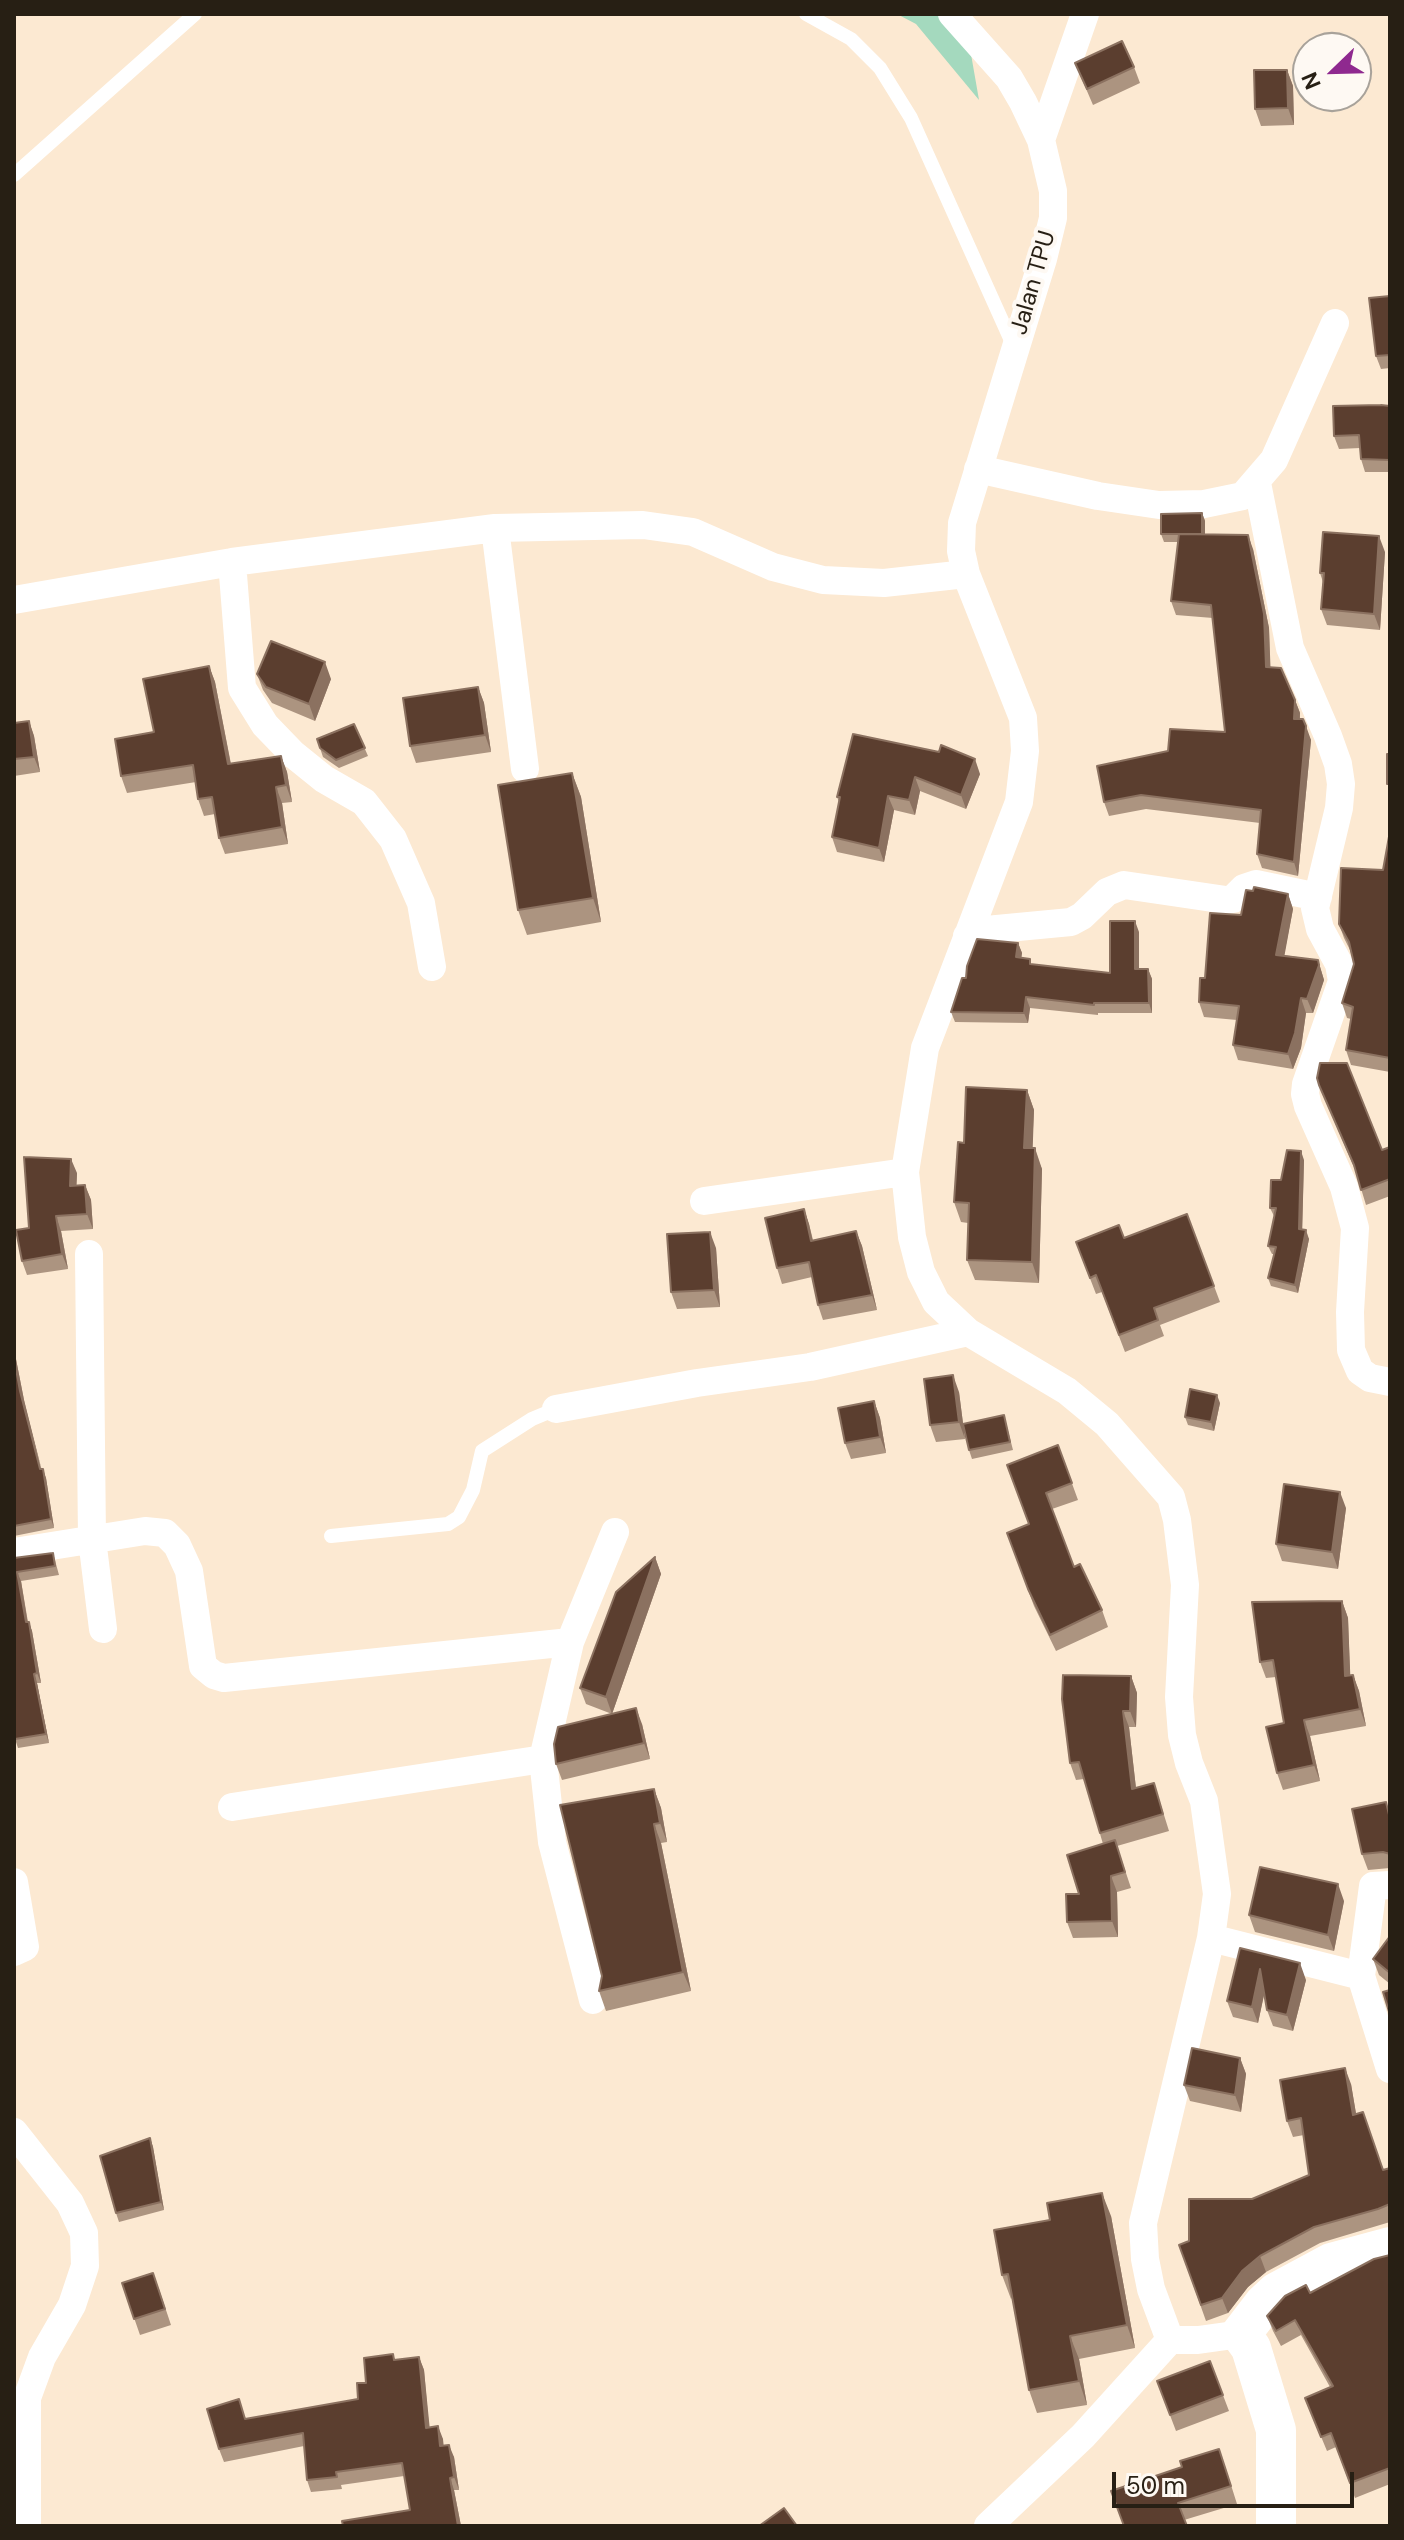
<!DOCTYPE html>
<html>
<head>
<meta charset="utf-8">
<style>
  body { margin:0 }
  #map { position:relative; width:1404px; height:2540px; overflow:hidden; background:#fce9d2; font-family:"DM Sans",sans-serif }
  canvas { display:block }
  .frame { position:absolute; inset:0; border:16px solid #271f14; pointer-events:none }
  .north { position:absolute; left:1292px; top:32px; width:80px; height:80px; box-sizing:border-box; background:#fef9f3; border:2px solid #a8a29a; border-radius:50%; rotate:247deg; font-size:22px; font-weight:700; line-height:32px; text-align:center; color:#271f14 }
  .north::after { content:''; display:block; margin:auto; width:28px; height:36px; background:#8f298f; clip-path:polygon(50% 0,100% 100%,50% 72%,0 100%) }
  .scale { position:absolute; left:1112px; top:2472px; width:242px; height:36px; box-sizing:border-box; border:4px solid #271f14; border-top:0; padding-left:10px; font-size:24px; line-height:28px; white-space:nowrap; color:#271f14; -webkit-text-stroke:6px #fef9f3; paint-order:stroke }
</style>
</head>
<body>
<div id="map">
<canvas width="1404" height="2540"></canvas>
<div class="frame"></div>
<div class="north">N</div>
<div class="scale">50 m</div>
</div>
<script>
const ctx = document.querySelector('canvas').getContext('2d');
ctx.lineJoin = 'round';
function fill(path, color) { ctx.fillStyle = color; ctx.fill(path, 'evenodd'); }
const shape = rows => new Path2D(rows.map(r => 'M' + r).join(''));
function strokePath(path, color, width, dash) { ctx.strokeStyle = color; ctx.lineWidth = width; ctx.lineCap = dash ? 'butt' : 'round'; ctx.setLineDash(dash || []); ctx.stroke(path); }
function label(font, color, halo, rows, align = 'center') {
  ctx.font = font + ' "DM Sans",sans-serif'; ctx.lineWidth = 8; ctx.setLineDash([]); ctx.textBaseline = 'middle'; ctx.strokeStyle = halo; ctx.fillStyle = color; for (const [text, x, y, turn = 0] of rows) {
    ctx.save(); ctx.translate(x, y); ctx.rotate((+turn || 0) * Math.PI / 180); ctx.textAlign = isNaN(turn) ? turn : align; if (halo) ctx.strokeText(text, 0, 0); ctx.fillText(text, 0, 0); ctx.restore();
  }
}
fill(shape([
  [897,14,964,14,979,100,916,24]
]), '#a4d9be');
strokePath(shape([
  [806,14,851,39,880,68,911,118,1013,345],
  [14,175,195,14],
  [331,1536,448,1524,459,1517,473,1490,482,1451,532,1419,556,1409]
]), '#fff', 14);
strokePath(shape([
  [952,14,1009,78,1023,102,1041,140,1053,191,1053,218,1043,259,962,523,961,551,966,574,1023,718,1025,751,1019,802,925,1048,905,1172,912,1237,921,1272,936,1302,968,1332,1067,1391,1107,1424,1171,1497,1177,1520,1185,1585,1179,1697,1182,1735,1189,1763,1204,1801,1217,1894,1211,1938,1143,2223,1145,2259,1151,2289,1170,2340],
  [1041,140,1085,14],
  [978,469,1098,496,1159,505,1204,504,1243,496,1274,460,1335,323],
  [1257,483,1290,648,1328,736,1338,764,1341,784,1339,808,1315,908,1320,929,1339,964,1342,981,1306,1084,1305,1094,1308,1106,1344,1187,1355,1228,1350,1312,1351,1350,1360,1371,1370,1378,1390,1382],
  [495,528,525,769],
  [232,562,242,688,265,725,293,754,324,779,364,802,393,839,421,903,432,967],
  [14,600,232,562,495,528,643,525,693,532,773,567,823,580,884,583,966,574],
  [967,936,986,930,1071,922,1082,916,1107,892,1124,885,1226,900,1233,899,1244,888,1256,884,1318,897],
  [704,1201,905,1172],
  [89,1254,92,1539,103,1629],
  [556,1409,697,1383,810,1367,968,1332],
  [14,1552,145,1531,165,1533,177,1545,189,1571,203,1666,214,1675,224,1678,570,1642],
  [232,1807,543,1759],
  [14,1882,25,1947,14,1952],
  [1211,1938,1361,1976,1390,2069],
  [1361,1976,1373,1886,1390,1885],
  [593,2000,552,1842,543,1759,570,1642,615,1532],
  [14,2132,70,2203,84,2233,85,2266,72,2305,42,2357,27,2398,27,2526],
  [988,2526,1083,2436,1170,2340,1198,2340,1241,2334]
]), '#fff', 28);
strokePath(shape([
  [1276,2526,1276,2430,1251,2348,1241,2334,1264,2304,1277,2292,1331,2263,1390,2247]
]), '#fff', 40);
fill(shape([
  [1075,63,1134,67,1140,83,1093,105],
  [1287,70,1293,86,1294,125,1261,126,1255,109],
  [1390,296,1390,368,1381,369,1376,356],
  [1390,406,1390,472,1365,472,1361,459,1360,448,1339,449,1334,436],
  [1202,513,1205,521,1205,534,1253,549,1269,628,1270,667,1295,700,1300,713,1300,719,1311,740,1298,876,1262,868,1257,854,1260,823,1146,809,1109,816,1104,802,1168,751,1225,732,1213,618,1176,615,1171,601,1178,542,1164,542,1161,534],
  [1385,552,1380,630,1327,625,1321,609,1323,582,1320,573],
  [209,666,215,682,231,764,281,756,287,772,292,802,282,803,288,844,225,854,219,838,215,814,204,816,198,799,196,782,127,793,121,776,154,732],
  [257,674,331,679,315,721,272,703,263,690],
  [478,687,484,703,491,752,416,763,410,746],
  [29,721,34,736,40,772,14,776,14,723],
  [354,724,368,756,339,768,323,757,317,739],
  [853,734,980,774,966,809,920,791,915,815,894,810,884,862,837,852,832,837,839,802,837,797],
  [572,773,581,797,601,922,527,935,518,910],
  [1390,831,1390,1072,1351,1065,1346,1050,1351,1019,1347,1018,1342,1003,1354,964,1350,950,1344,938,1339,924,1383,870],
  [1288,894,1293,909,1284,955,1318,960,1324,980,1313,1013,1306,1013,1301,1048,1293,1069,1238,1060,1233,1045,1237,1020,1204,1017,1199,1002,1205,978,1241,915],
  [1139,932,1139,969,1148,969,1152,979,1152,1013,1098,1013,1098,1015,1030,1008,1028,1023,955,1022,951,1012,966,978,1018,943,1022,953,1021,958,1033,965,1110,973],
  [1319,1085,1382,1150,1390,1147,1390,1196,1366,1205,1356,1172],
  [1027,1090,1034,1110,1032,1148,1042,1169,1039,1283,975,1280,967,1260,968,1223,961,1222,954,1202,964,1143],
  [1304,1160,1302,1230,1309,1239,1298,1293,1271,1286,1268,1278,1274,1254,1272,1254,1268,1246,1274,1216,1270,1208,1281,1180],
  [77,1173,76,1186,85,1185,91,1200,93,1229,61,1231,68,1269,27,1275,22,1261,29,1228],
  [804,1209,809,1224,813,1240,856,1231,862,1246,877,1310,823,1320,818,1305,812,1277,782,1284,777,1268],
  [1187,1214,1220,1302,1160,1325,1164,1336,1125,1352,1102,1292,1096,1294,1076,1242,1124,1238],
  [716,1248,720,1307,677,1309,671,1292],
  [14,1349,24,1400,41,1469,46,1478,54,1528,14,1536],
  [959,1392,965,1439,936,1442,930,1425],
  [874,1401,880,1418,886,1453,851,1459,845,1443],
  [1220,1403,1214,1431,1188,1425,1185,1417],
  [1004,1415,1013,1450,972,1459,969,1450],
  [1058,1445,1078,1500,1052,1509,1074,1567,1102,1610,1108,1627,1056,1651,1034,1606,1007,1533,1029,1525],
  [1346,1508,1338,1569,1282,1561,1276,1544],
  [53,1553,59,1575,21,1581,28,1622,32,1631,41,1683,37,1683,49,1743,18,1748,15,1739,14,1558],
  [655,1557,661,1574,612,1714,642,1724,650,1759,562,1780,556,1764,612,1714,586,1704,580,1688],
  [1342,1601,1348,1618,1350,1675,1353,1675,1359,1691,1366,1726,1310,1736,1320,1781,1283,1790,1277,1773,1284,1723,1276,1677,1266,1678,1260,1662],
  [1131,1676,1137,1693,1136,1727,1129,1727,1136,1788,1154,1783,1169,1831,1117,1846,1131,1888,1117,1892,1118,1937,1073,1938,1067,1922,1103,1844,1084,1779,1076,1780,1070,1763],
  [654,1789,661,1808,667,1842,661,1843,691,1991,606,2011,599,1991],
  [1386,1802,1390,1814,1390,1868,1368,1870,1362,1854],
  [1344,1901,1334,1951,1255,1932,1249,1915],
  [1390,1936,1390,1984,1379,1975,1373,1959],
  [1306,1980,1293,2031,1273,2026,1267,2010,1264,1994,1258,2023,1233,2017,1227,2001],
  [1240,2058,1246,2074,1241,2112,1190,2101,1184,2085],
  [1351,2084,1356,2114,1384,2170,1390,2168,1390,2222,1320,2243,1266,2272,1248,2287,1228,2313,1206,2321,1179,2245,1189,2241,1252,2199,1309,2175,1304,2135,1293,2137,1287,2121],
  [150,2138,153,2147,164,2210,119,2222,116,2213],
  [1111,2216,1135,2348,1079,2359,1087,2405,1037,2413,1029,2390,1012,2298,1011,2299,1002,2275],
  [1390,2255,1390,2484,1355,2498,1336,2447,1327,2451,1305,2398,1330,2387,1301,2335,1281,2346,1273,2331,1267,2316,1310,2293],
  [122,2283,159,2289,171,2325,140,2335],
  [393,2354,395,2360,419,2357,424,2370,429,2427,443,2439,443,2445,454,2457,459,2490,454,2490,461,2526,343,2526,410,2510,404,2476,341,2485,342,2489,311,2492,307,2480,304,2446,224,2462,219,2449,246,2419,358,2399,366,2383],
  [1210,2361,1229,2411,1176,2431,1157,2381],
  [1225,2466,1237,2504,1184,2520,1124,2526]
]), '#ac9480');
fill(shape([
  [1287,70,1293,86,1294,125,1288,108],
  [1202,513,1205,521,1205,542,1202,534],
  [1248,535,1253,549,1269,628,1271,681,1266,667],
  [1379,536,1385,552,1380,630,1374,614],
  [325,662,331,679,315,721,309,704],
  [209,666,215,682,234,781,228,764],
  [478,687,484,703,491,752,485,735],
  [1295,700,1300,713,1299,733,1294,719],
  [29,721,34,736,40,772,34,757],
  [1306,726,1311,740,1298,876,1294,862],
  [281,756,287,772,292,802,286,785],
  [975,759,980,774,966,809,961,795],
  [572,773,581,797,601,922,593,898],
  [915,777,920,791,915,815,909,800],
  [276,787,282,803,288,844,282,827],
  [888,796,894,810,884,862,879,848],
  [1288,894,1293,909,1282,969,1276,955],
  [1135,921,1139,932,1139,979,1135,969],
  [1018,943,1022,953,1020,968,1016,957],
  [1318,960,1324,980,1313,1013,1307,999],
  [1148,969,1152,979,1152,1013,1149,1003],
  [1026,997,1030,1008,1028,1023,1024,1013],
  [1301,998,1306,1013,1301,1048,1293,1069,1288,1054],
  [1027,1090,1034,1110,1032,1168,1024,1148],
  [1035,1148,1042,1169,1039,1283,1032,1262],
  [1301,1151,1304,1160,1302,1238,1299,1229],
  [71,1159,77,1173,76,1201,70,1186],
  [85,1185,91,1200,93,1229,87,1214],
  [804,1209,809,1224,816,1256,811,1241],
  [56,1216,61,1231,68,1269,62,1254],
  [1306,1230,1309,1239,1298,1293,1295,1285],
  [856,1231,862,1246,877,1310,872,1295],
  [710,1232,716,1248,720,1307,714,1290],
  [14,1349,24,1400,44,1479,20,1391,14,1358],
  [953,1375,959,1392,965,1439,959,1422],
  [1217,1395,1220,1403,1214,1431,1211,1422],
  [874,1401,880,1418,886,1453,880,1437],
  [43,1469,46,1478,54,1528,51,1519],
  [1340,1492,1346,1508,1338,1569,1332,1552],
  [655,1557,661,1574,612,1714,606,1697],
  [17,1572,21,1581,29,1631,26,1622],
  [1342,1601,1348,1618,1351,1693,1345,1676],
  [29,1622,32,1631,41,1683,37,1673],
  [34,1674,37,1683,49,1743,46,1734],
  [1353,1675,1359,1691,1366,1726,1360,1709],
  [1131,1676,1137,1693,1136,1727,1130,1711],
  [636,1708,642,1724,650,1759,644,1743],
  [1123,1711,1129,1727,1138,1806,1132,1789],
  [1304,1720,1310,1736,1320,1781,1314,1765],
  [654,1789,661,1808,667,1842,660,1823],
  [654,1824,661,1843,691,1991,683,1972],
  [1111,1876,1117,1892,1118,1937,1112,1921],
  [1338,1884,1344,1901,1334,1951,1328,1935],
  [1300,1963,1306,1980,1293,2031,1287,2015],
  [1260,1969,1266,1986,1258,2023,1252,2007],
  [1240,2058,1246,2074,1241,2112,1235,2095],
  [1345,2068,1351,2084,1359,2131,1353,2115],
  [150,2138,153,2147,164,2210,161,2202],
  [1102,2193,1111,2216,1135,2348,1127,2325],
  [1260,2256,1266,2272,1248,2287,1228,2313,1222,2298,1242,2271],
  [1070,2336,1079,2359,1087,2405,1079,2381],
  [419,2357,424,2370,431,2441,426,2428],
  [438,2426,443,2439,445,2459,440,2446],
  [449,2445,454,2457,459,2490,454,2477],
  [450,2478,454,2490,461,2526,458,2526]
]), '#8b7160');
const building = shape([
  [1122,41,1134,67,1087,89,1075,63,1122,41],
  [1254,70,1287,70,1288,108,1255,109,1254,70],
  [1390,296,1390,355,1376,356,1369,298,1390,296],
  [1381,405,1390,406,1390,460,1361,459,1359,435,1334,436,1333,406,1381,405],
  [1202,513,1202,534,1161,534,1161,514,1202,513],
  [1323,532,1379,536,1374,614,1321,609,1324,573,1320,573,1323,532],
  [1179,534,1248,535,1264,614,1266,667,1281,668,1295,700,1294,719,1303,719,1306,726,1294,862,1257,854,1261,810,1141,795,1104,802,1097,766,1168,751,1170,729,1225,732,1211,605,1171,601,1179,534],
  [271,641,325,662,309,704,266,687,257,674,271,641],
  [209,666,228,764,281,756,286,785,276,787,282,827,219,838,212,797,198,799,193,765,121,776,115,739,154,732,143,679,209,666],
  [478,687,485,735,410,746,403,698,478,687],
  [29,721,34,757,14,759,14,723,29,721],
  [354,724,365,748,336,760,320,748,317,739,354,724],
  [853,734,939,752,941,745,975,759,961,795,915,777,909,800,888,796,879,848,832,837,840,797,837,797,853,734],
  [1387,754,1390,754,1390,784,1387,784,1387,754],
  [572,773,593,898,518,910,498,785,572,773],
  [1390,831,1390,1058,1346,1050,1353,1007,1342,1003,1354,964,1349,942,1339,924,1341,868,1383,870,1390,831],
  [1254,887,1288,894,1276,955,1318,960,1319,965,1307,999,1301,998,1295,1033,1288,1054,1233,1045,1239,1006,1199,1002,1200,978,1205,978,1210,913,1241,915,1246,890,1253,891,1254,887],
  [1110,921,1135,921,1135,969,1148,969,1149,1003,1094,1003,1094,1005,1026,997,1024,1013,951,1012,962,978,966,978,967,966,977,939,1018,943,1016,957,1030,959,1030,964,1110,973,1110,921],
  [1320,1063,1347,1063,1382,1150,1390,1147,1390,1179,1361,1190,1354,1165,1319,1085,1317,1078,1320,1063],
  [966,1087,1027,1090,1024,1148,1035,1148,1032,1262,967,1260,969,1203,954,1202,958,1142,964,1143,966,1087],
  [1287,1150,1301,1151,1299,1229,1306,1230,1295,1285,1268,1278,1276,1247,1268,1246,1276,1208,1270,1208,1271,1180,1281,1180,1287,1150],
  [24,1157,71,1159,70,1186,85,1185,87,1214,56,1216,62,1254,22,1261,16,1230,29,1228,24,1157],
  [804,1209,811,1241,856,1231,872,1295,818,1305,809,1262,777,1268,765,1218,804,1209],
  [1187,1214,1214,1286,1154,1308,1158,1320,1119,1335,1096,1275,1090,1278,1076,1242,1119,1225,1124,1238,1187,1214],
  [710,1232,714,1290,671,1292,667,1234,710,1232],
  [14,1358,20,1391,40,1469,43,1469,51,1519,14,1526,14,1358],
  [953,1375,959,1422,930,1425,924,1379,953,1375],
  [1190,1389,1217,1395,1211,1422,1185,1417,1190,1389],
  [874,1401,880,1437,845,1443,838,1408,874,1401],
  [1004,1415,1010,1442,969,1450,963,1424,1004,1415],
  [1058,1445,1072,1483,1046,1493,1074,1567,1080,1564,1102,1610,1050,1635,1028,1589,1007,1533,1029,1524,1007,1465,1058,1445],
  [1284,1484,1340,1492,1332,1552,1276,1544,1284,1484],
  [53,1553,55,1566,17,1572,26,1622,29,1622,37,1673,34,1674,46,1734,15,1739,14,1558,53,1553],
  [655,1557,606,1697,580,1688,616,1592,655,1557],
  [1342,1601,1345,1676,1353,1675,1360,1709,1304,1720,1314,1765,1277,1773,1266,1727,1284,1723,1273,1660,1260,1662,1252,1602,1342,1601],
  [1063,1675,1131,1676,1130,1711,1123,1711,1132,1789,1154,1783,1163,1814,1100,1833,1079,1762,1070,1763,1062,1699,1063,1675],
  [636,1708,644,1743,556,1764,554,1744,558,1727,636,1708],
  [654,1789,660,1823,654,1824,683,1972,599,1991,602,1976,560,1805,654,1789],
  [1386,1802,1390,1819,1390,1854,1383,1852,1362,1854,1352,1809,1386,1802],
  [1115,1840,1125,1872,1111,1876,1112,1921,1067,1922,1066,1894,1079,1894,1067,1855,1115,1840],
  [1260,1867,1338,1884,1328,1935,1249,1915,1260,1867],
  [1390,1936,1390,1973,1373,1959,1390,1936],
  [1240,1948,1300,1963,1287,2015,1267,2010,1260,1969,1252,2007,1227,2001,1240,1948],
  [1390,1990,1390,2015,1383,1992,1390,1990],
  [1192,2048,1240,2058,1235,2095,1184,2085,1192,2048],
  [1345,2068,1353,2115,1363,2112,1383,2170,1390,2168,1390,2204,1378,2209,1314,2227,1260,2256,1242,2271,1222,2298,1201,2305,1179,2245,1189,2241,1189,2199,1252,2199,1309,2175,1301,2118,1287,2121,1280,2080,1345,2068],
  [150,2138,161,2202,116,2213,100,2156,150,2138],
  [1102,2193,1127,2325,1070,2336,1079,2381,1029,2390,1008,2274,1002,2275,994,2230,1050,2220,1047,2203,1102,2193],
  [1390,2255,1390,2468,1350,2483,1331,2433,1321,2437,1305,2398,1333,2386,1295,2320,1276,2331,1267,2316,1285,2296,1306,2285,1310,2293,1374,2259,1390,2255],
  [153,2273,165,2309,134,2319,122,2283,153,2273],
  [393,2354,394,2360,419,2357,426,2428,438,2426,440,2446,449,2445,454,2477,450,2478,458,2526,343,2526,342,2521,410,2510,402,2463,336,2472,337,2477,307,2480,303,2433,219,2449,207,2409,239,2399,245,2419,358,2399,357,2383,366,2383,364,2358,393,2354],
  [1210,2361,1223,2395,1170,2415,1157,2381,1210,2361],
  [1219,2449,1231,2486,1178,2503,1187,2526,1124,2526,1111,2491,1182,2467,1180,2461,1219,2449],
  [784,2508,797,2526,759,2526,784,2508]
]);
fill(building, '#5b3e2f');
strokePath(building, '#8b7160', 2);
label('24px', '#271f14', '#fef9f3', [
  ["Jalan TPU",1034,283,-74]
]);
</script>
</body>
</html>
